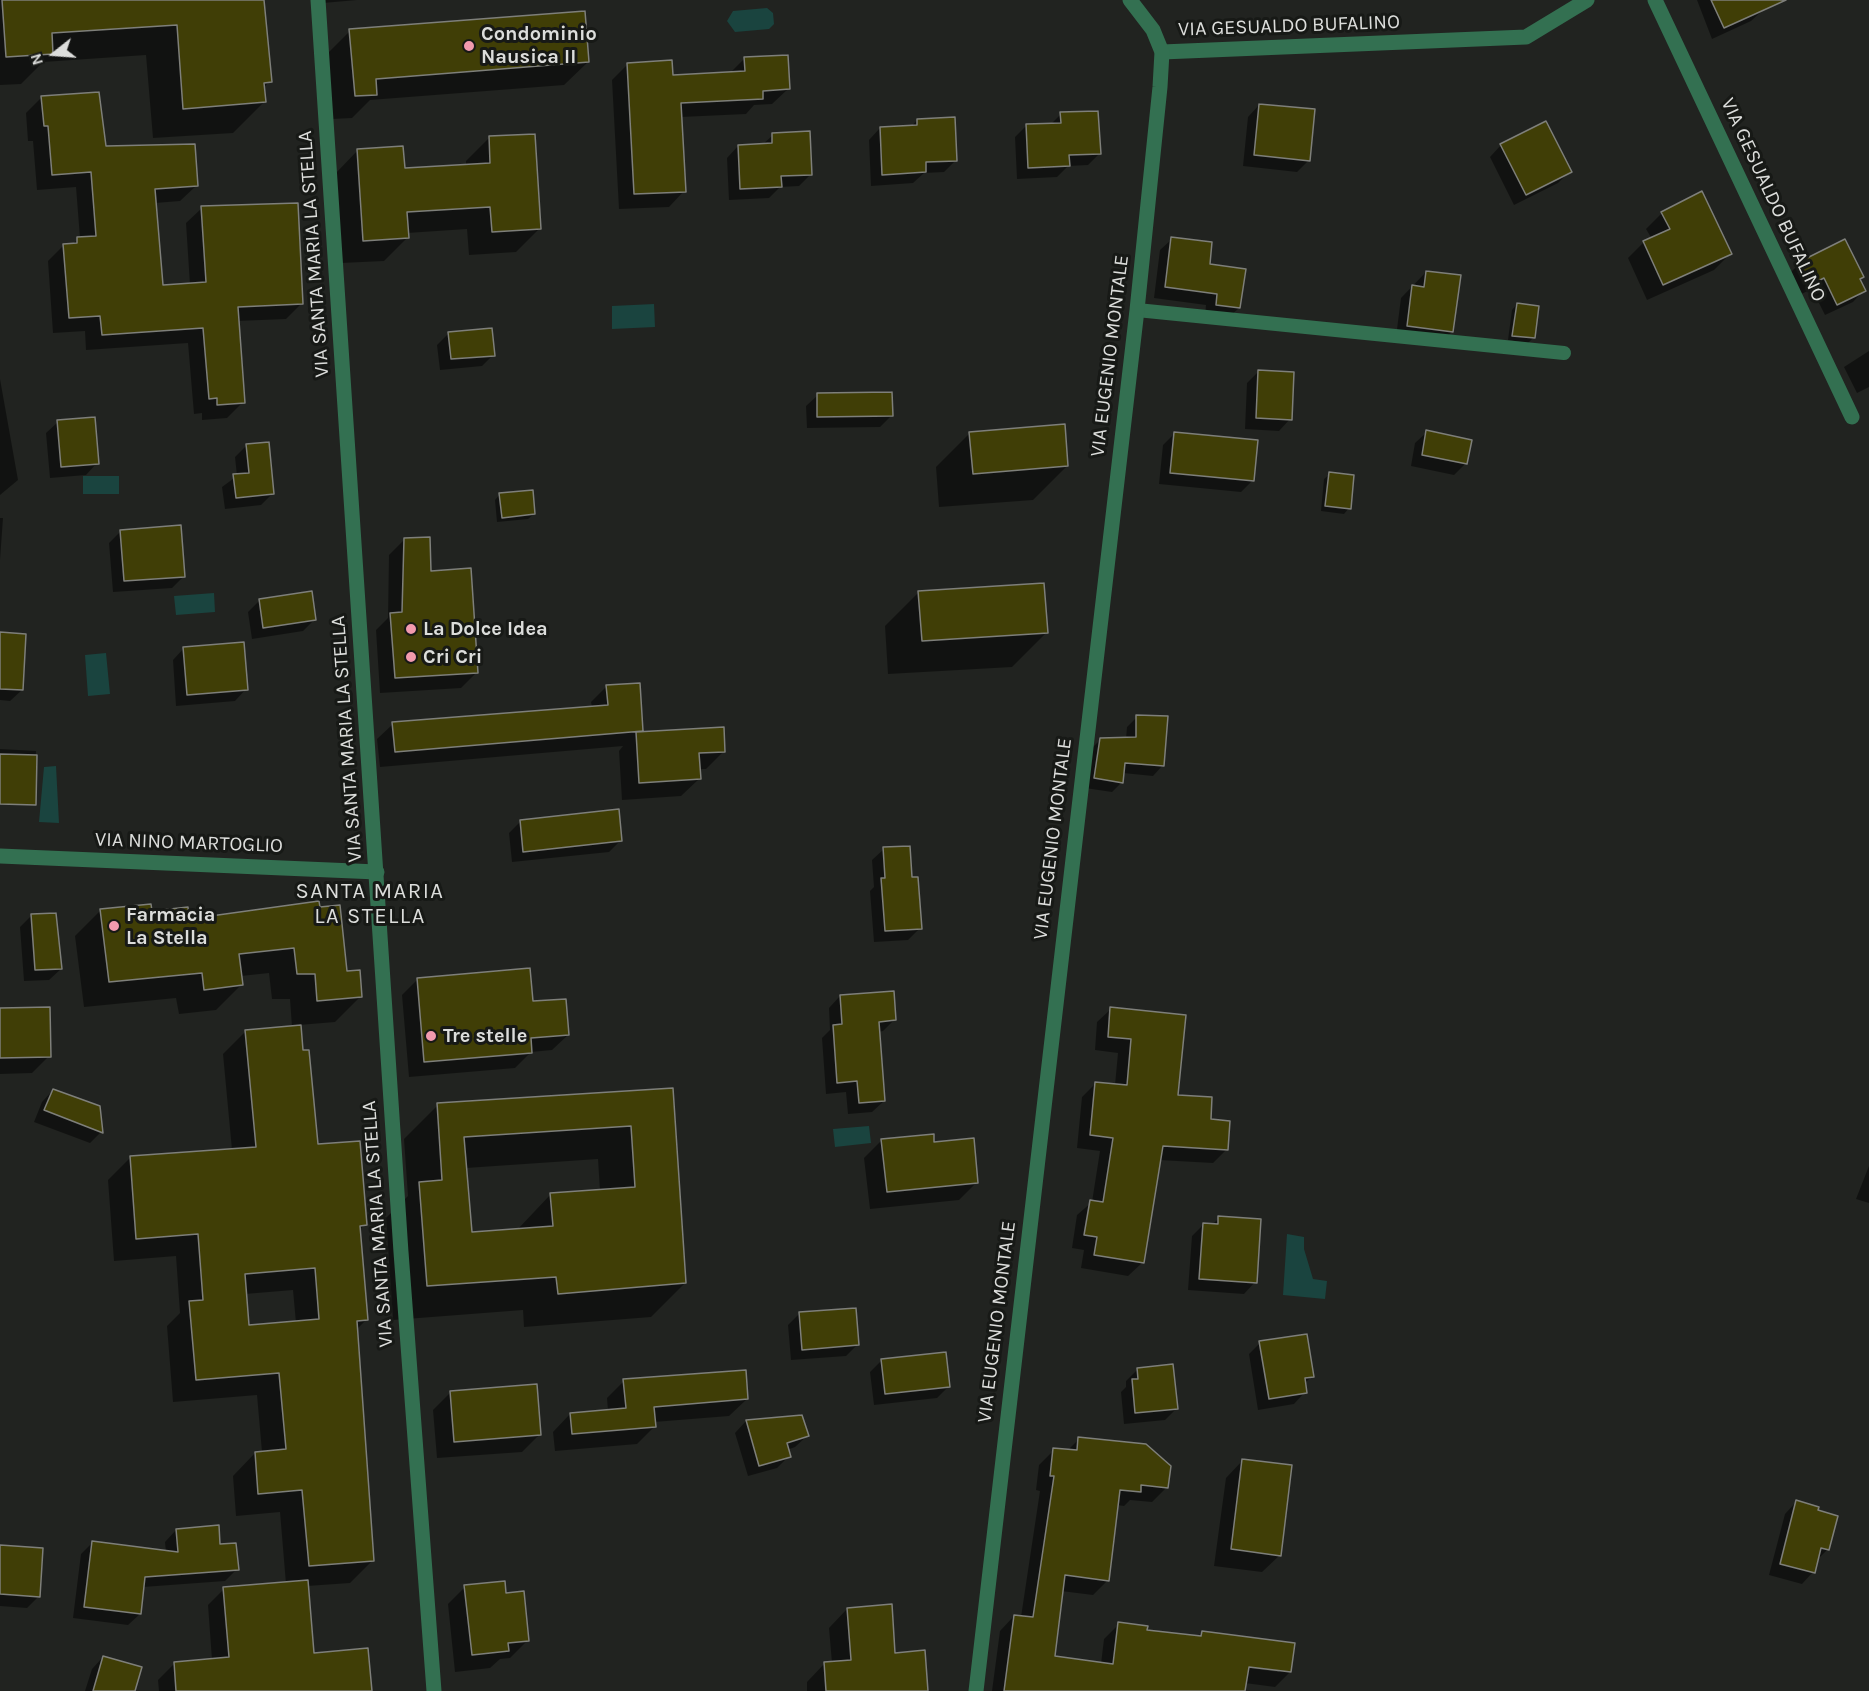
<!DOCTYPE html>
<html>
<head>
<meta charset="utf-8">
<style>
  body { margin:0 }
  #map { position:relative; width:1869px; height:1691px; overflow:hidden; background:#212320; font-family:Karla,sans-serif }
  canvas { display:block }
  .north { position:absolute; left:24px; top:24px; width:60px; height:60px; -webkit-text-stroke:4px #171916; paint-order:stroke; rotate:253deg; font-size:16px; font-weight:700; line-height:24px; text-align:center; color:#dcdddb }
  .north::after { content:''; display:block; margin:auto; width:21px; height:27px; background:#dcdddb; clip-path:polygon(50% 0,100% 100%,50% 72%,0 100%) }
</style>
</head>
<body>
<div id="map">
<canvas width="1869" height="1691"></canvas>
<div class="north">N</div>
</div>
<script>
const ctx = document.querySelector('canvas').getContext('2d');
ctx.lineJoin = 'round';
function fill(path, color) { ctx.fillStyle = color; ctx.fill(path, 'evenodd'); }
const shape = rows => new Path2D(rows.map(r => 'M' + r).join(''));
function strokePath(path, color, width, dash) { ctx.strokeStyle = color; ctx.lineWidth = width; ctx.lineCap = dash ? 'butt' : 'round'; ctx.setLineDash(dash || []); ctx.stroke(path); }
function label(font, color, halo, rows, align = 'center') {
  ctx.font = font + ' Karla,sans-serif'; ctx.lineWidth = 6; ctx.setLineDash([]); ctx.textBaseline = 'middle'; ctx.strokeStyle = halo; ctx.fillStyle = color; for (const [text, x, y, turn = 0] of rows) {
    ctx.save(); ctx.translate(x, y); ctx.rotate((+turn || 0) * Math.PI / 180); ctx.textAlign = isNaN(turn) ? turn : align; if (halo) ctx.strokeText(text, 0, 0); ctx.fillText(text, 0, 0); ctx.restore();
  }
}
fill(shape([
  [767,8,773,13,774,24,769,29,735,32,727,21,733,11],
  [654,304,655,327,612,329,612,306],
  [83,476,119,476,119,494,83,494],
  [214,593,215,612,176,615,174,596],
  [106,653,110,694,88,696,85,655],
  [56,766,59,823,39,822,44,767],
  [869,1126,871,1143,835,1147,833,1129],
  [1287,1234,1304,1237,1304,1249,1313,1279,1327,1281,1325,1299,1283,1295]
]), '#1a443f');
fill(shape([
  [0,0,264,0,270,81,263,88,264,102,233,133,153,138,146,55,43,62,21,84,0,85],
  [323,0,357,0,323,3],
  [1697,0,1758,0,1763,10,1751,21,1712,39],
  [350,31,588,62,564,85,370,100,352,118,332,119,327,54],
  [745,58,788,89,772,104,754,105,746,114,681,117,684,191,669,207,619,209,612,80,628,64,671,77,729,74],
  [42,97,104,147,196,186,180,201,155,203,161,287,190,285,186,223,202,208,302,303,286,319,237,321,243,402,227,418,202,420,202,413,194,414,188,343,86,350,85,331,53,333,48,261,64,245,71,245,80,238,76,187,37,190,33,141,28,141,26,113],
  [1259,105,1309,160,1297,172,1243,166,1248,117],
  [1061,114,1099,154,1088,165,1068,166,1057,177,1017,179,1015,137,1026,126,1050,125],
  [917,120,956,160,944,172,924,173,913,183,871,186,869,140,880,128,911,127],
  [773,135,811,174,799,186,780,187,769,198,729,200,727,158,738,146,762,145],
  [489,138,539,229,516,252,469,255,467,229,407,233,408,237,384,261,341,263,335,174,358,150,403,170,466,166,466,161],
  [1501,145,1570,171,1558,183,1514,205,1490,157],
  [1662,213,1730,254,1714,270,1647,300,1628,258,1644,242,1652,239,1646,229],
  [1172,239,1208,265,1239,308,1227,319,1205,316,1206,305,1154,298,1160,250],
  [1798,265,1863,277,1859,280,1864,290,1853,302,1825,315,1812,289,1797,296,1787,276],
  [1426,272,1452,332,1440,343,1396,337,1401,298],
  [1517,304,1533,338,1528,343,1508,340,1512,310],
  [449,333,493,355,482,366,440,370,437,345],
  [1869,351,1869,387,1857,393,1844,367],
  [1258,372,1290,419,1279,431,1245,429,1247,383],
  [0,379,18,480,0,495],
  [818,395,891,416,880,427,807,428,806,406],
  [58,422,97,463,86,475,50,478,46,433],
  [1427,432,1466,463,1454,475,1411,466,1415,443],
  [970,433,1067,466,1033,500,939,507,936,467],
  [1174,434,1253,480,1241,492,1159,484,1163,445],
  [247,445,273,493,261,505,225,509,222,487,237,476,235,457],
  [1330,474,1349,508,1344,514,1321,511,1324,479],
  [500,494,534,514,528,519,497,522,495,500],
  [0,518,3,518,0,560],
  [121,531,184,576,172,588,113,592,109,543],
  [405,539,430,573,477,672,461,688,380,693,376,630,388,618,389,555],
  [919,592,1046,633,1012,667,888,674,885,626],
  [259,601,314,620,303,631,252,639,248,612],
  [0,634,22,690,10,701,0,700],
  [184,648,246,689,235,701,176,706,173,660],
  [607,686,642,730,639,733,724,751,706,769,698,769,699,779,681,796,622,800,619,751,623,746,380,767,377,739,393,724,592,707,591,702],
  [1137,717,1163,765,1153,776,1123,773,1122,782,1112,792,1085,788,1090,750,1101,739,1126,739,1127,727],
  [0,749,36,751,35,788,0,800],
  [520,822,621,840,609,852,512,862,509,833],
  [884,849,911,879,920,928,908,940,874,942,870,891,874,887,872,860],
  [318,903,346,973,360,997,335,1022,299,1025,316,1146,365,1224,359,1231,366,1320,356,1330,373,1560,350,1583,307,1586,313,1654,370,1691,159,1691,158,1680,174,1664,212,1660,208,1605,224,1589,286,1584,280,1512,236,1516,233,1476,255,1453,262,1452,257,1395,173,1402,167,1326,180,1313,176,1256,114,1261,108,1180,130,1158,232,1150,223,1054,246,1031,292,1027,290,999,272,999,269,973,241,976,242,984,216,1010,179,1014,176,998,84,1007,75,936,100,911,150,913,188,921],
  [293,1290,296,1323,247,1327,245,1294],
  [32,915,61,969,49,980,24,981,20,927],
  [418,979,531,1003,568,1035,552,1050,531,1052,515,1068,409,1077,402,995],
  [840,996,894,1020,883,1031,878,1032,884,1101,872,1112,848,1114,846,1092,826,1094,822,1038,830,1030,829,1008],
  [0,1009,49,1056,32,1073,0,1074],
  [1111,1009,1176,1096,1209,1121,1227,1149,1213,1163,1159,1160,1142,1263,1128,1276,1081,1268,1084,1250,1072,1248,1077,1215,1092,1202,1100,1151,1077,1148,1082,1097,1096,1083,1115,1085,1118,1053,1095,1050,1097,1022],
  [53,1090,101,1132,90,1143,34,1122,42,1102],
  [672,1090,685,1283,651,1317,524,1327,523,1310,393,1320,386,1218,408,1196,404,1139,438,1105],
  [598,1159,600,1191,551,1194,517,1230,471,1234,466,1168],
  [882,1140,933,1144,977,1182,959,1200,870,1209,864,1158],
  [1869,1166,1869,1203,1856,1199],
  [1219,1218,1255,1282,1244,1294,1188,1290,1192,1236,1204,1224,1212,1225],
  [800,1313,857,1345,846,1356,791,1360,788,1325],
  [1260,1343,1312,1376,1304,1384,1305,1392,1294,1404,1258,1410,1249,1354],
  [882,1360,948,1387,937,1398,874,1405,870,1372],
  [1138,1369,1176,1409,1165,1420,1124,1424,1121,1392,1126,1387,1126,1381],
  [624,1381,747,1399,729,1416,654,1422,654,1427,637,1444,555,1451,553,1432,570,1414,608,1411,607,1398],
  [451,1392,540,1434,522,1452,437,1458,433,1410],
  [746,1421,807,1436,795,1447,787,1450,789,1456,777,1468,748,1476,735,1433],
  [1079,1439,1167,1487,1152,1502,1130,1500,1124,1506,1117,1505,1108,1580,1093,1595,1061,1591,1053,1658,1101,1664,1104,1639,1119,1624,1145,1631,1197,1637,1202,1632,1290,1672,1275,1687,1245,1683,1244,1691,992,1691,1000,1631,1014,1616,1021,1617,1040,1491,1036,1490,1039,1465,1054,1450,1067,1451],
  [1241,1664,1279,1669,1279,1672,1241,1667],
  [1243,1460,1280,1555,1262,1572,1214,1566,1226,1478],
  [1796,1502,1828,1549,1817,1560,1813,1572,1802,1584,1769,1575,1785,1514],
  [176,1530,219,1546,237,1569,225,1581,143,1587,140,1614,128,1625,73,1618,81,1554,93,1542,166,1552,165,1542],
  [0,1546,38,1597,27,1608,0,1606],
  [465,1587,505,1595,528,1640,510,1658,500,1659,490,1668,455,1672,448,1604],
  [847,1609,894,1654,926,1691,807,1691,807,1682,825,1663,832,1663,829,1628],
  [103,1657,133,1691,85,1691,92,1669]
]), '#0007');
const building = shape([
  [2,0,264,0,272,82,264,83,266,102,183,109,177,25,52,33,53,54,6,57,2,0],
  [1711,0,1786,0,1724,28,1711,0],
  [585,11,589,62,376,79,377,95,355,96,349,29,585,11],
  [788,55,790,89,763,91,763,99,681,103,686,192,634,194,627,63,672,60,673,75,745,71,744,57,788,55],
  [99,92,106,146,195,144,198,186,155,189,163,285,206,282,201,206,298,203,303,304,238,307,245,403,217,405,217,398,209,399,203,328,102,335,100,316,69,318,63,244,77,243,77,237,96,236,91,172,52,175,48,126,44,126,41,96,99,92],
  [1259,104,1315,109,1310,161,1254,155,1259,104],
  [1098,111,1101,154,1069,155,1070,166,1028,168,1026,124,1061,123,1060,112,1098,111],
  [955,117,957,161,926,162,926,172,882,175,880,127,917,125,917,119,955,117],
  [1546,121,1572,172,1526,195,1500,144,1546,121],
  [810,131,812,175,781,176,782,187,740,189,738,145,772,143,772,133,810,131],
  [535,134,541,229,492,232,490,207,407,212,409,238,363,241,357,149,403,146,405,168,490,163,489,136,535,134],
  [1702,191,1732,254,1663,285,1643,241,1670,229,1661,212,1702,191],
  [1171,237,1212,242,1210,264,1246,269,1240,308,1216,305,1217,294,1165,287,1171,237],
  [1845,239,1864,277,1860,279,1866,291,1837,305,1824,278,1808,286,1797,263,1845,239],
  [1426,271,1461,275,1453,332,1407,326,1412,285,1424,287,1426,271],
  [1517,303,1539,306,1535,338,1512,336,1517,303],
  [492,328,495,356,451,359,448,332,492,328],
  [1258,370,1294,372,1292,420,1256,418,1258,370],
  [892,392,893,416,817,417,817,393,892,392],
  [95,417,99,464,61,467,57,420,95,417],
  [1065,424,1068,466,973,474,969,432,1065,424],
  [1426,430,1472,440,1467,464,1422,455,1426,430],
  [1174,432,1258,440,1254,481,1170,473,1174,432],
  [269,442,274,494,236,498,233,474,249,473,246,444,269,442],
  [1329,472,1354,475,1351,509,1325,506,1329,472],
  [533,490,535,514,502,518,499,493,533,490],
  [181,525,185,577,124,581,120,530,181,525],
  [430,537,431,571,471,568,478,673,395,678,390,613,402,612,404,538,430,537],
  [1044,583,1048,633,922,641,918,591,1044,583],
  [312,591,316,620,263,628,259,599,312,591],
  [0,632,26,634,23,690,0,689,0,632],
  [244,642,248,690,187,695,183,647,244,642],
  [640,683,643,731,395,752,392,722,608,705,606,685,640,683],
  [1136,715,1168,716,1164,766,1125,763,1123,783,1094,778,1100,738,1136,737,1136,715],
  [724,727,725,752,699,753,701,779,639,783,636,732,724,727],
  [0,754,37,755,36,805,0,804,0,754],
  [619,809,622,841,523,852,520,820,619,809],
  [910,846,912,877,918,877,922,929,885,931,881,878,885,878,883,847,910,846],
  [319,901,320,907,340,905,347,971,360,970,362,997,317,1001,315,974,297,974,294,948,239,954,243,985,204,990,202,973,109,982,100,909,151,904,152,911,188,907,189,919,319,901],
  [56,913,62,969,35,970,31,914,56,913],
  [530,968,533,1001,566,999,569,1035,531,1038,532,1053,424,1062,417,978,530,968],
  [894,991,896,1020,879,1022,885,1101,859,1103,857,1081,837,1083,833,1025,842,1024,840,995,894,991],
  [50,1007,51,1057,0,1058,0,1008,50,1007],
  [1110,1007,1186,1015,1178,1095,1212,1097,1211,1119,1230,1121,1228,1150,1163,1146,1144,1263,1094,1255,1097,1237,1084,1235,1090,1200,1103,1202,1113,1138,1090,1135,1095,1082,1127,1085,1131,1039,1108,1037,1110,1007],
  [301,1025,303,1050,309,1050,318,1144,360,1141,367,1225,360,1226,368,1320,357,1321,374,1561,309,1566,302,1490,258,1494,255,1452,286,1449,279,1373,196,1380,189,1301,203,1300,198,1234,136,1239,130,1156,256,1147,245,1030,301,1025],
  [315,1268,319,1319,249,1325,245,1274,315,1268],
  [673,1088,686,1283,558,1294,556,1277,427,1286,419,1182,442,1180,437,1103,673,1088],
  [631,1126,635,1187,550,1193,553,1226,472,1232,464,1137,631,1126],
  [53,1089,100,1106,103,1133,44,1110,53,1089],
  [934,1134,934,1142,974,1138,978,1183,887,1192,881,1139,934,1134],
  [1218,1216,1261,1219,1257,1283,1199,1279,1203,1223,1218,1224,1218,1216],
  [856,1308,859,1345,802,1350,799,1312,856,1308],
  [1307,1334,1314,1377,1305,1378,1307,1393,1269,1399,1259,1341,1307,1334],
  [946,1352,950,1387,885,1394,881,1359,946,1352],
  [1173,1364,1178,1409,1135,1413,1132,1379,1138,1379,1137,1368,1173,1364],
  [746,1370,748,1399,654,1407,656,1427,572,1434,570,1413,626,1408,623,1379,746,1370],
  [537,1384,541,1435,454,1442,450,1391,537,1384],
  [802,1415,809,1436,787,1443,791,1457,759,1466,746,1420,802,1415],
  [1078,1437,1146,1444,1171,1466,1168,1488,1141,1485,1141,1492,1120,1490,1109,1581,1065,1575,1055,1656,1113,1664,1118,1622,1148,1626,1147,1630,1201,1636,1202,1631,1295,1643,1291,1672,1249,1667,1245,1691,1004,1691,1014,1615,1033,1617,1054,1476,1050,1476,1053,1448,1077,1450,1078,1437],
  [1242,1459,1292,1465,1281,1556,1231,1549,1242,1459],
  [1796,1500,1819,1507,1818,1510,1838,1516,1829,1550,1821,1548,1815,1573,1780,1564,1796,1500],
  [219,1525,220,1544,236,1543,239,1570,145,1577,141,1614,84,1607,92,1541,178,1552,176,1529,219,1525],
  [0,1545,43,1548,40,1597,0,1594,0,1545],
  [308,1580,314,1653,368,1648,372,1691,176,1691,174,1662,229,1657,223,1587,308,1580],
  [505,1581,506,1593,524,1591,529,1641,508,1643,509,1651,472,1655,464,1585,505,1581],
  [892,1604,895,1653,925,1650,928,1691,826,1691,824,1662,851,1660,847,1608,892,1604],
  [103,1656,142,1667,135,1691,93,1691,103,1656]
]);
fill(building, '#403e06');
strokePath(building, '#7e7f7a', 1.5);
strokePath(shape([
  [1137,310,1564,353]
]), '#337051', 14);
strokePath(shape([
  [1655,0,1852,417],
  [1162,52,1526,37,1587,0],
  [0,856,377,872]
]), '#337051', 15);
strokePath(shape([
  [318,0,401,1252,434,1691],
  [976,1691,1137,310,1160,87,1162,52,1153,30,1130,0]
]), '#337051', 15);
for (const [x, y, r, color] of [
  [469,46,6,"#f29aae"],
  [411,629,6,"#f29aae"],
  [411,657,6,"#f29aae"],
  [114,926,6,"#f29aae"],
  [431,1036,6,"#f29aae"]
]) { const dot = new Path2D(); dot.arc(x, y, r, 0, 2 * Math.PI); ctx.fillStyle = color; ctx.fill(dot); strokePath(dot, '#171916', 2); }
label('20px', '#dcdddb', '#171916', [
  ["VIA GESUALDO BUFALINO",1289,26,-2],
  ["VIA GESUALDO BUFALINO",1773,200,65],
  ["VIA SANTA MARIA LA STELLA",314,254,-94],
  ["VIA EUGENIO MONTALE",1110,356,-83],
  ["VIA SANTA MARIA LA STELLA",347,739,-94],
  ["VIA EUGENIO MONTALE",1053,839,-83],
  ["VIA NINO MARTOGLIO",189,843,2],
  ["VIA SANTA MARIA LA STELLA",378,1224,-94],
  ["VIA EUGENIO MONTALE",997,1322,-83]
]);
label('bold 20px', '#dcdddb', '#171916', [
  ["Condominio",481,34],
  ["Nausica II",481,57],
  ["La Dolce Idea",423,629],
  ["Cri Cri",423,657],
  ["Farmacia",126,915],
  ["La Stella",126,938],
  ["Tre stelle",443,1036]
], 'left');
ctx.letterSpacing = '1.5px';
label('22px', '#dcdddb', '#171916', [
  ["SANTA MARIA",370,892],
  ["LA STELLA",370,917]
]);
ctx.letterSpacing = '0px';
</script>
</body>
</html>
